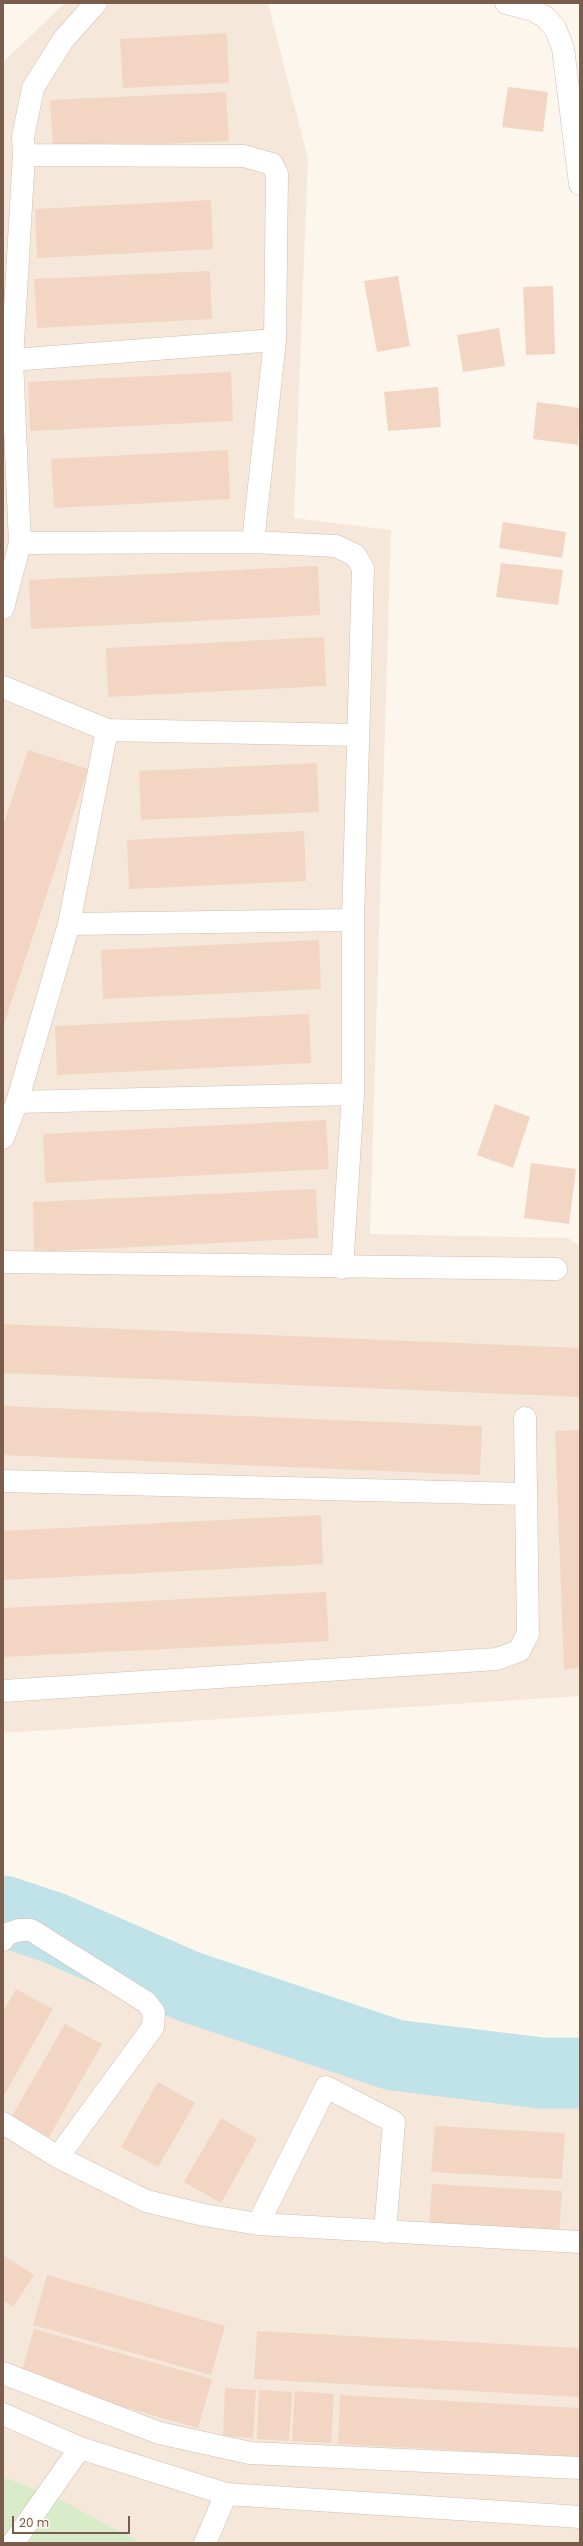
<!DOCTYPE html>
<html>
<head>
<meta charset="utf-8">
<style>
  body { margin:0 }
  #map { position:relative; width:583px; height:2546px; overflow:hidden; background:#fdf6ec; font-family:Poppins,sans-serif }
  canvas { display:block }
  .frame { position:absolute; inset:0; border:4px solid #7a5c4d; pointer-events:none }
  .scale { position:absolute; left:12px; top:2516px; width:118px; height:18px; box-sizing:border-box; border:2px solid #7a5c4d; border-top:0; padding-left:5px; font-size:12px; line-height:14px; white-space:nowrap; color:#7a5c4d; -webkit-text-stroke:3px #fffaf3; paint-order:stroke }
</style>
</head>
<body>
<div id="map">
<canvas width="583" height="2546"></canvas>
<div class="frame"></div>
<div class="scale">20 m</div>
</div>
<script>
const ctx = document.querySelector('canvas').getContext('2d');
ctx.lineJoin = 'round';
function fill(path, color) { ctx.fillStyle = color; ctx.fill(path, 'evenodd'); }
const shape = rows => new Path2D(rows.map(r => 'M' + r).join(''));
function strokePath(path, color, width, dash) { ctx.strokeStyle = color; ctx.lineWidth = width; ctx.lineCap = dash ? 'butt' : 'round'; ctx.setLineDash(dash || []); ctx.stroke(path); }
fill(shape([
  [65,3,268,3,308,159,294,518,391,530,370,1234,568,1238,580,1246,580,1696,3,1733,3,62],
  [3,1921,54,1928,190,1987,423,2068,580,2057,580,2543,3,2543]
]), '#f5e8da');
fill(shape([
  [3,2477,61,2500,141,2543,3,2543]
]), '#d8ecc9');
strokePath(shape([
  [3,1911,54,1928,190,1987,394,2055,541,2073,580,2073]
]), '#bfe3e8', 71);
fill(shape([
  [227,33,229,83,123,88,120,39],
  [508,87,548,92,543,132,502,127],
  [226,92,229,141,53,149,50,100],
  [211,200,213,249,37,258,35,209],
  [210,271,212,319,37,328,34,279],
  [398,276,410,346,377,352,364,281],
  [553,286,555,354,526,355,523,287],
  [499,328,505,366,463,372,457,335],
  [231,372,233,421,30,431,28,382],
  [438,387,441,427,388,431,384,392],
  [537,402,580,408,578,445,533,439],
  [228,450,230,499,54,508,51,459],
  [503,522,566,532,562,558,499,548],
  [501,563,563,570,558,605,496,597],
  [318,566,320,615,31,629,29,580],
  [324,637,326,686,108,697,106,648],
  [28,750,88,769,3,1027,3,826],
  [317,763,319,812,141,820,139,771],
  [304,831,306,881,129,889,127,840],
  [319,940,321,989,103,999,101,950],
  [309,1014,311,1063,57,1075,55,1026],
  [495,1104,530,1117,513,1168,477,1155],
  [326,1120,329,1169,45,1183,43,1134],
  [531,1163,576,1169,569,1224,524,1218],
  [316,1189,318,1238,34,1252,33,1202],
  [3,1324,580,1348,580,1397,3,1373],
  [3,1406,482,1426,480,1475,3,1455],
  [580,1430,580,1668,564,1669,555,1431],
  [321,1515,323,1564,3,1580,3,1531],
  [326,1592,329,1641,3,1657,3,1608],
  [16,1989,53,2009,3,2097,3,2012],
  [65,2024,102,2044,49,2137,12,2116],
  [158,2082,195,2103,158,2167,121,2147],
  [221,2118,257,2139,221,2203,184,2182],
  [435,2126,565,2133,562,2179,431,2172],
  [432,2184,562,2191,559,2237,429,2230],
  [3,2255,34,2275,13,2307,3,2301],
  [47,2275,225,2326,211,2375,33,2325],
  [34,2329,212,2379,198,2428,20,2378],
  [257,2331,580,2348,580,2397,254,2379],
  [225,2388,256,2390,253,2438,223,2436],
  [259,2390,292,2392,289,2441,257,2439],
  [295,2391,334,2394,331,2443,292,2441],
  [340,2395,580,2408,580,2457,338,2444]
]), '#f3d5c3');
const minor = shape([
  [506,3,533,10,545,17,555,28,563,48,580,184],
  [24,155,244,156,272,164,277,174,275,340,253,542],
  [12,360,275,340],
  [20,543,253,542,336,546,355,555,363,568,353,920,353,1094,342,1268],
  [3,608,20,543,12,360,24,155,23,137,33,88,63,40,96,3],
  [3,687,107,730,357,735],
  [69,924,353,920],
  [17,1102,353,1094],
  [3,1138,17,1102,69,924,107,730],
  [3,1262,556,1269],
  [3,1481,525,1494],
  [3,1691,497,1659,519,1651,528,1634,525,1418],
  [3,1940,7,1934,19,1930,31,1930,146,2002,154,2012,153,2027,58,2157],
  [3,2123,58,2157,146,2201,204,2215,258,2224,580,2242],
  [258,2224,326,2087,394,2122,385,2232],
  [3,2373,159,2433,250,2453,580,2468],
  [3,2414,80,2448,226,2494,580,2517],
  [13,2543,80,2448],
  [205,2543,226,2494]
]);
strokePath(minor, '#d1beb0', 23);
strokePath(minor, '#fff', 22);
</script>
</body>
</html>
